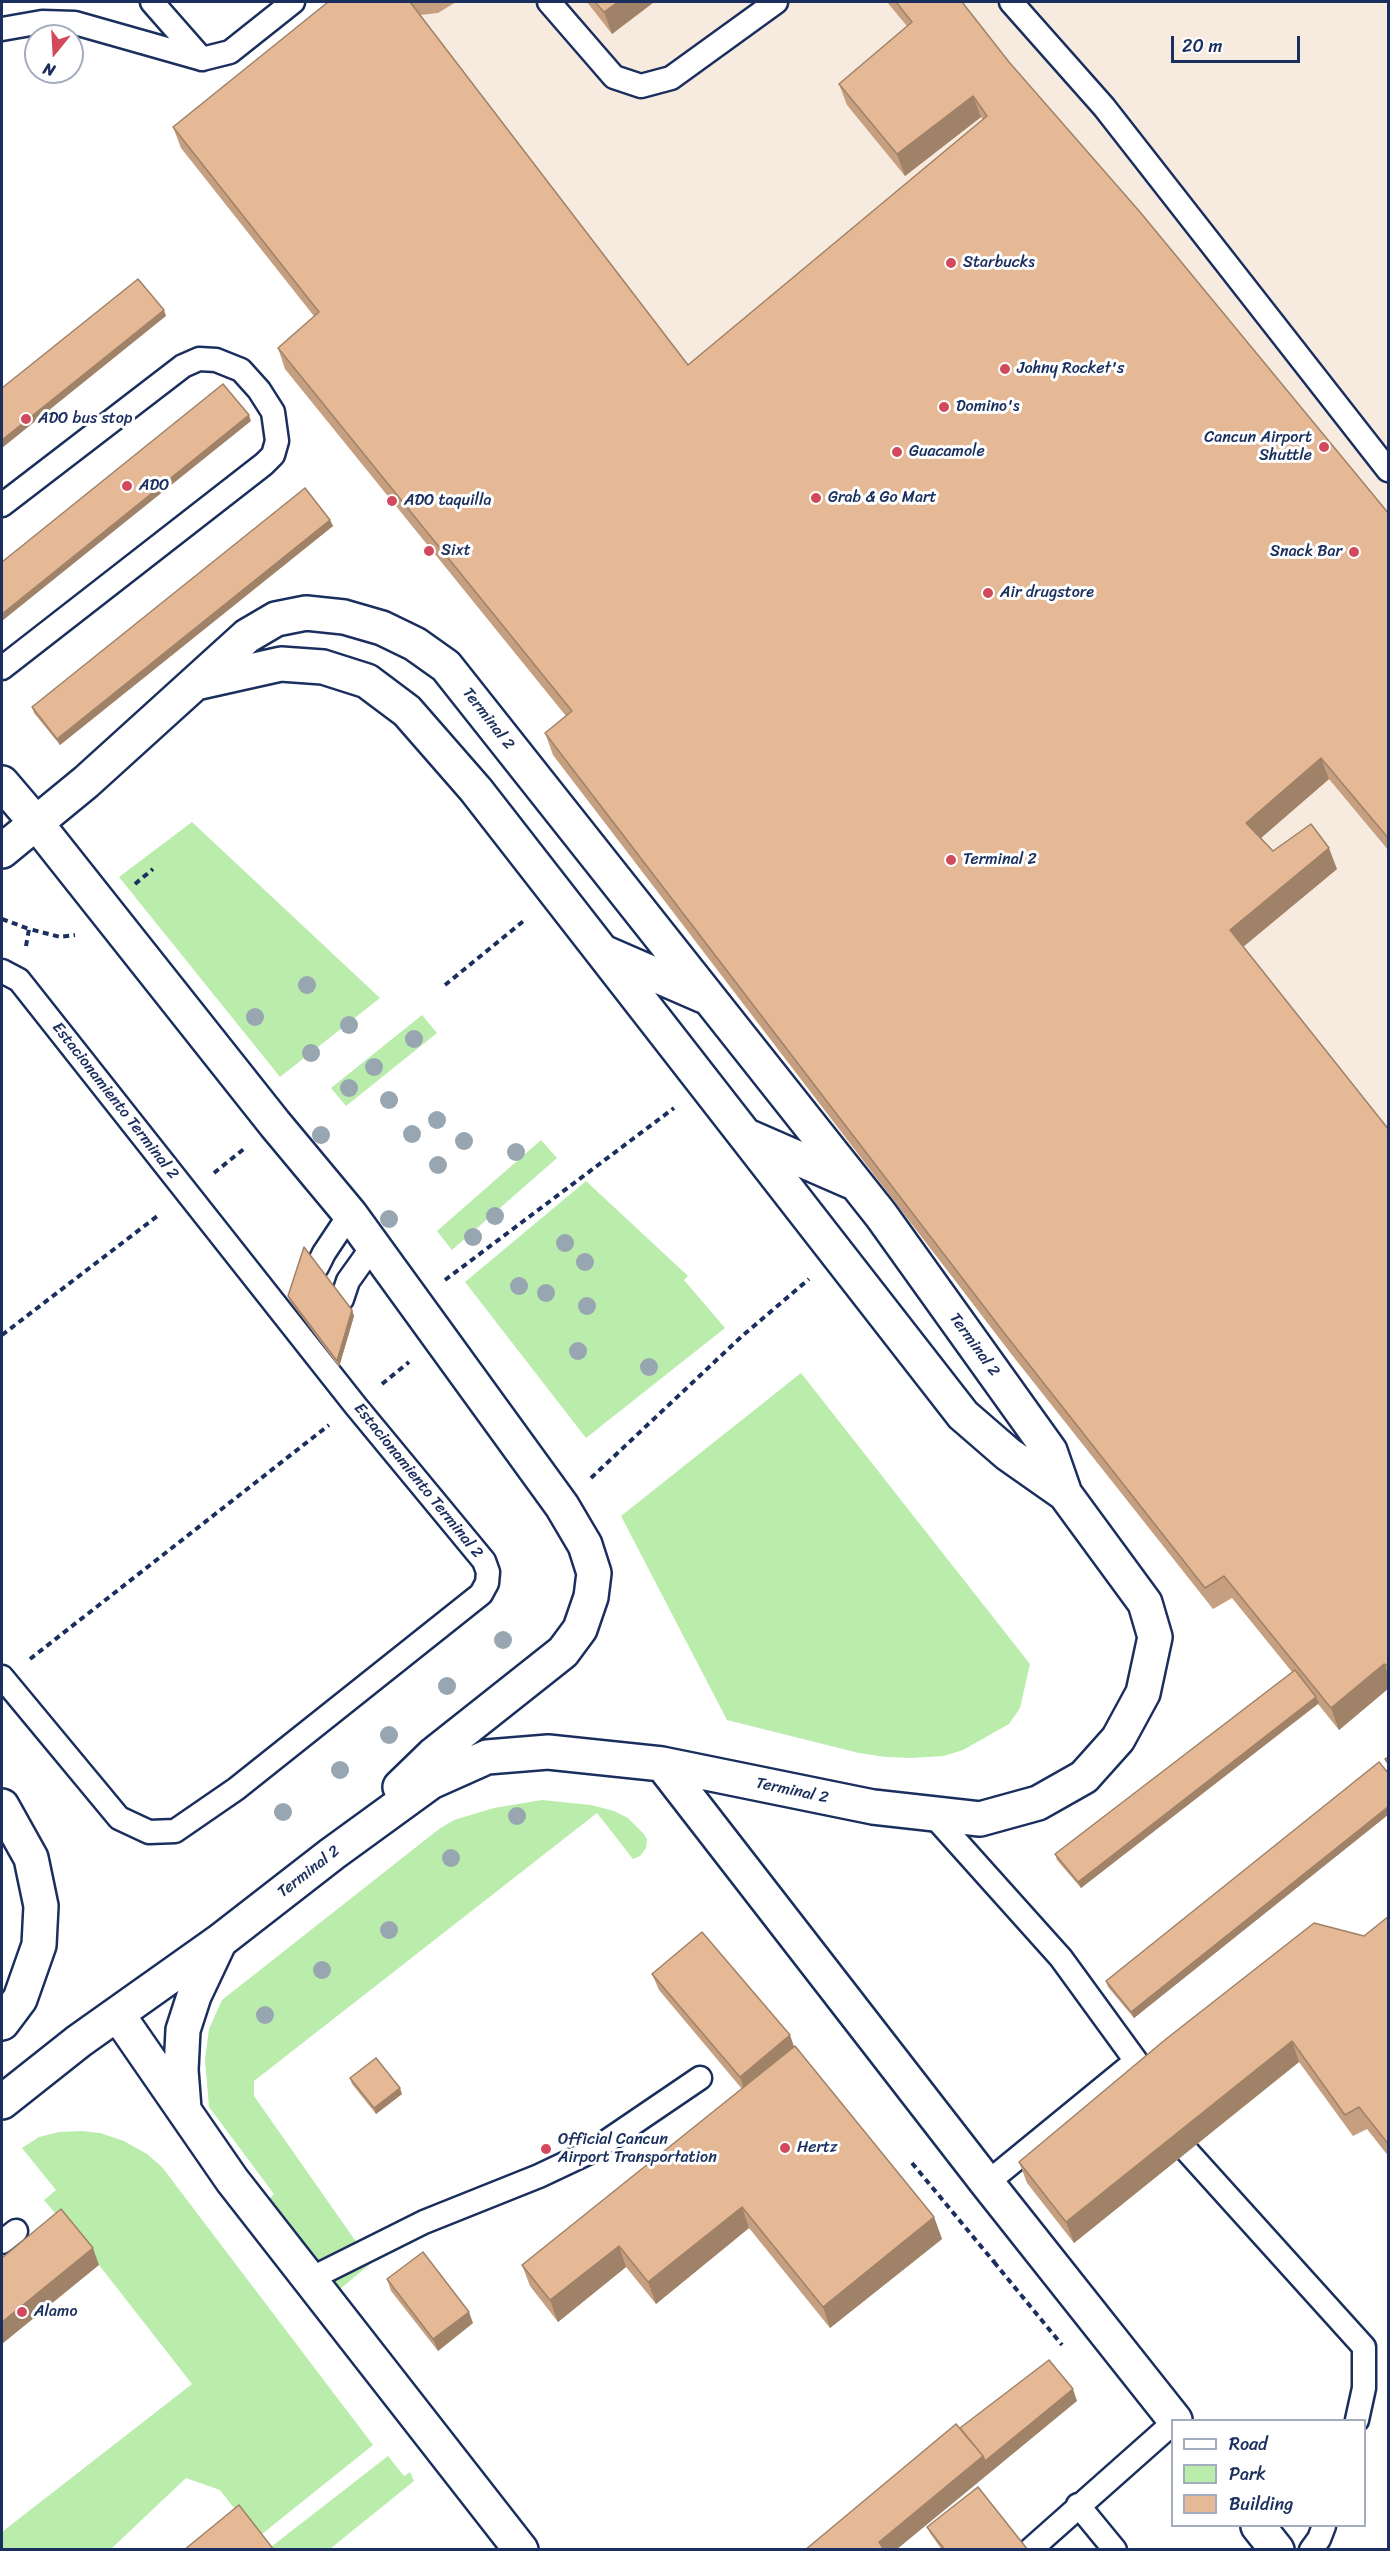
<!DOCTYPE html>
<html>
<head>
<meta charset="utf-8">
<style>
  body { margin:0 }
  #map { position:relative; width:1390px; height:2551px; overflow:hidden; background:#fff; font-family:Sriracha,sans-serif }
  canvas { display:block }
  .frame { position:absolute; inset:0; border:3px solid #1b2f5e; pointer-events:none }
  .legend { position:absolute; left:1171px; top:2419px; width:195px; height:108px; box-sizing:border-box; background:#fff; border:2px solid #a4acbf; margin:0; padding:8px 10px; list-style:none; font-size:18px; color:#1b2f5e }
  .legend li { display:flex; align-items:center; gap:12px; height:30px }
  .legend b { width:30px; border:2px solid #a4acbf }
  .north { position:absolute; left:24px; top:24px; width:60px; height:60px; box-sizing:border-box; background:#fff; border:2px solid #a4acbf; border-radius:50%; rotate:198deg; font-size:16px; font-weight:700; line-height:24px; text-align:center; color:#1b2f5e }
  .north::after { content:''; display:block; margin:auto; width:21px; height:27px; background:#d1495b; clip-path:polygon(50% 0,100% 100%,50% 72%,0 100%) }
  .scale { position:absolute; left:1171px; top:36px; width:129px; height:27px; box-sizing:border-box; border:3px solid #1b2f5e; border-top:0; padding-left:8px; font-size:18px; line-height:21px; white-space:nowrap; color:#1b2f5e; -webkit-text-stroke:4px #fff; paint-order:stroke }
</style>
</head>
<body>
<div id="map">
<canvas width="1390" height="2551"></canvas>
<div class="frame"></div>
<ul class="legend">
<li><b style="height:8px;background:#fff"></b>Road</li>
<li><b style="height:16px;background:#baecac"></b>Park</li>
<li><b style="height:16px;background:#e5b995"></b>Building</li>
</ul>
<div class="north">N</div>
<div class="scale">20 m</div>
</div>
<script>
const ctx = document.querySelector('canvas').getContext('2d');
ctx.lineJoin = 'round';
function fill(path, color) { ctx.fillStyle = color; ctx.fill(path, 'evenodd'); }
const shape = rows => new Path2D(rows.map(r => 'M' + r).join(''));
function strokePath(path, color, width, dash) { ctx.strokeStyle = color; ctx.lineWidth = width; ctx.lineCap = dash ? 'butt' : 'round'; ctx.setLineDash(dash || []); ctx.stroke(path); }
function label(font, color, halo, rows, align = 'center') {
  ctx.font = font + ' Sriracha,sans-serif'; ctx.lineWidth = 6; ctx.setLineDash([]); ctx.textBaseline = 'middle'; ctx.strokeStyle = halo; ctx.fillStyle = color; for (const [text, x, y, turn = 0] of rows) {
    ctx.save(); ctx.translate(x, y); ctx.rotate((+turn || 0) * Math.PI / 180); ctx.textAlign = isNaN(turn) ? turn : align; if (halo) ctx.strokeText(text, 0, 0); ctx.fillText(text, 0, 0); ctx.restore();
  }
}
fill(shape([
  [363,2,1388,2,1388,1688,1297,1676,1232,1598,1213,1609,895,1204,553,755,579,732,285,369,327,333,181,148]
]), '#f7eadf');
fill(shape([
  [192,822,380,998,280,1077,119,877],
  [422,1015,437,1033,346,1106,331,1088],
  [541,1140,557,1158,452,1250,437,1231],
  [586,1181,688,1276,684,1280,725,1328,586,1438,465,1282],
  [801,1373,1030,1664,1020,1708,1009,1724,963,1750,944,1756,912,1758,886,1757,859,1753,727,1720,621,1516],
  [542,1800,591,1805,614,1811,628,1818,643,1833,647,1839,646,1848,640,1856,633,1859,597,1813,254,2081,254,2096,371,2263,339,2290,268,2200,274,2194,209,2107,205,2060,209,2029,222,2000,439,1829,454,1820,494,1808],
  [82,2131,100,2133,124,2141,147,2154,162,2167,373,2445,257,2538,220,2490,186,2478,111,2549,2,2550,2,2532,192,2384,99,2265,44,2200,56,2190,22,2148,39,2137,59,2132],
  [388,2456,404,2476,410,2472,414,2481,330,2549,267,2550]
]), '#baecac');
const service = shape([
  [152,2,202,59],
  [549,2,614,77,641,86,671,78,776,2],
  [1011,2,1104,107,1388,470],
  [2,29,42,22,75,23,202,59,230,52,293,2],
  [2,505,183,366,199,359,216,360,241,370,259,390,273,412,277,441,273,455,264,464,2,668],
  [2,971,19,980,355,1405,484,1561,488,1572,487,1583,481,1594,236,1789,175,1831,149,1832,119,1818,2,1677],
  [317,1267,324,1253,350,1214],
  [342,1299,348,1281,373,1246],
  [931,1813,1061,1958,1136,2061,987,2183],
  [1187,2151,1364,2347,1364,2388,1357,2420],
  [2,2242,16,2231],
  [310,2279,424,2222,539,2176,594,2150,700,2078],
  [1078,2505,1115,2550],
  [1030,2550,1172,2424],
  [1311,2550,1319,2539,1324,2526]
]);
const minor = shape([
  [196,683,281,664,323,667,367,681,407,711,476,790,963,1415,1008,1454,1065,1494],
  [2,783,37,824,275,1124,350,1214,562,1506,585,1545,594,1573,591,1597,580,1629,563,1652,433,1755,400,1787],
  [2,851,86,782,247,636,276,619,306,613,344,617,382,628,415,644,446,666,881,1215,1050,1451,1065,1494,1145,1603,1155,1637,1143,1693,1118,1739,1084,1777,1038,1803,980,1819,873,1807,662,1764,548,1752,487,1757,431,1782,332,1854,220,1941,79,2041,2,2102],
  [605,953,704,996],
  [749,1137,850,1181],
  [662,1764,987,2183,1175,2420],
  [2,1806,31,1858,41,1906,39,1945,20,1999,2,2023],
  [118,2015,232,2180,521,2550],
  [184,2109,181,2070,183,2030,194,1996,219,1943],
  [1258,2526,1277,2550]
]);
strokePath(service, '#1b2f5e', 27);
strokePath(minor, '#1b2f5e', 38);
strokePath(shape([
  [135,884,153,869],
  [2,919,29,929],
  [26,946,29,929,60,937,75,935],
  [445,985,526,919],
  [214,1173,245,1148],
  [445,1280,674,1108],
  [2,1335,160,1214],
  [382,1384,409,1362],
  [591,1478,741,1337,809,1279],
  [30,1659,329,1425],
  [912,2163,994,2262,996,2261],
  [994,2262,1062,2345]
]), '#1b2f5e', 4, [6, 4.5]);
strokePath(service, '#fff', 22);
strokePath(minor, '#fff', 33);
ctx.fillStyle = '#98a6b1';
for (const [x, y] of [
  [307,985],
  [255,1017],
  [349,1025],
  [414,1039],
  [311,1053],
  [374,1067],
  [349,1088],
  [389,1100],
  [437,1120],
  [412,1134],
  [321,1135],
  [464,1141],
  [516,1152],
  [438,1165],
  [495,1216],
  [389,1219],
  [473,1237],
  [565,1243],
  [585,1262],
  [519,1286],
  [546,1293],
  [587,1306],
  [578,1351],
  [649,1367],
  [503,1640],
  [447,1686],
  [389,1735],
  [340,1770],
  [283,1812],
  [517,1816],
  [451,1858],
  [389,1930],
  [322,1970],
  [265,2015]
]) { ctx.beginPath(); ctx.arc(x, y, 9, 0, 2 * Math.PI); ctx.fill(); }
fill(shape([
  [328,2,456,2,438,13,420,15,688,365,983,120,981,117,905,176,847,105,839,84,907,26,887,2,962,2,1009,62,1389,514,1389,851,1329,779,1261,838,1273,851,1337,869,1243,947,1389,1130,1389,1688,1339,1730,1318,1704,1081,1888,1057,1860,1055,1854,1292,1672,1232,1598,1213,1609,1012,1355,553,755,545,733,566,716,285,369,278,348,314,316,181,148,173,127],
  [587,2,654,2,612,34],
  [330,520,333,526,60,745,34,713,32,707],
  [288,1296,352,1310,354,1316,339,1367,290,1301],
  [1389,1774,1389,1814,1134,2018,1108,1987,1106,1981],
  [1389,1916,1389,2157,1367,2129,1353,2136,1299,2062,1074,2243,1027,2183,1019,2162,1364,1936],
  [652,1974,794,2047,934,2217,942,2239,830,2328,749,2228,656,2304,626,2267,558,2322,530,2286,522,2265,742,2089,659,1990],
  [350,2078,402,2094,376,2114,352,2084],
  [387,2279,473,2323,438,2351,391,2291],
  [927,2527,1028,2550,942,2550,930,2533]
]), '#c59f80');
fill(shape([
  [618,2,654,2,612,34,604,12],
  [973,96,981,117,905,176,897,154],
  [164,310,166,316,2,448,2,440],
  [249,415,251,421,2,621,2,614],
  [330,520,333,526,60,745,57,739],
  [1321,758,1329,779,1254,844,1246,823],
  [1329,848,1337,869,1238,951,1230,930],
  [352,1310,354,1316,339,1367,337,1361],
  [1384,1664,1389,1676,1389,1688,1339,1730,1331,1708],
  [1316,1697,1319,1703,1081,1888,1078,1882],
  [1389,1806,1389,1814,1134,2018,1131,2012],
  [790,2035,796,2052,746,2094,740,2077],
  [1292,2041,1299,2062,1074,2243,1066,2222],
  [400,2088,402,2094,376,2114,374,2108],
  [742,2207,749,2228,656,2304,648,2282],
  [934,2217,942,2239,830,2328,823,2307],
  [619,2246,626,2267,558,2322,550,2300],
  [93,2248,99,2265,2,2344,2,2322],
  [469,2312,473,2323,438,2351,433,2339],
  [1073,2389,1077,2401,896,2550,881,2550,879,2542,983,2456]
]), '#a08268');
const building = shape([
  [328,2,410,2,688,365,987,116,973,96,897,154,839,84,912,22,896,2,962,2,1009,62,1140,212,1389,514,1389,839,1321,758,1246,823,1273,851,1311,824,1329,848,1230,930,1389,1130,1389,1667,1384,1664,1331,1708,1224,1576,1205,1588,1005,1334,545,733,572,711,278,348,319,312,173,127,328,2],
  [595,2,618,2,604,12,595,2],
  [138,279,164,310,2,440,2,388,138,279],
  [223,384,249,415,2,614,2,562,223,384],
  [305,488,330,520,57,739,32,707,305,488],
  [304,1247,352,1310,337,1361,288,1296,304,1247],
  [1295,1670,1316,1697,1078,1882,1055,1854,1295,1670],
  [1389,1757,1389,1765,1385,1759,1389,1757],
  [1379,1762,1389,1774,1389,1806,1131,2012,1106,1981,1379,1762],
  [1389,1916,1389,2145,1359,2107,1345,2115,1292,2041,1066,2222,1019,2162,1166,2039,1314,1923,1364,1936,1389,1916],
  [702,1932,790,2035,740,2077,652,1974,702,1932],
  [795,2046,934,2217,823,2307,742,2207,648,2282,619,2246,550,2300,522,2265,795,2046],
  [376,2058,400,2088,374,2108,350,2078,376,2058],
  [61,2209,93,2248,2,2322,2,2258,61,2209],
  [423,2252,469,2312,433,2339,387,2279,423,2252],
  [1049,2360,1073,2389,985,2461,983,2456,960,2428,1049,2360],
  [956,2424,983,2456,879,2542,884,2550,805,2550,956,2424],
  [978,2487,1028,2550,945,2550,927,2527,978,2487],
  [239,2505,274,2550,184,2550,239,2505]
]);
fill(building, '#e5b995');
strokePath(building, '#a08268', 1.5);
for (const [x, y, r, color] of [
  [951,263,6,"#d1495b"],
  [1005,369,6,"#d1495b"],
  [944,407,6,"#d1495b"],
  [26,419,6,"#d1495b"],
  [1324,447,6,"#d1495b"],
  [897,452,6,"#d1495b"],
  [127,486,6,"#d1495b"],
  [816,498,6,"#d1495b"],
  [392,501,6,"#d1495b"],
  [429,551,6,"#d1495b"],
  [1354,552,6,"#d1495b"],
  [988,593,6,"#d1495b"],
  [951,860,6,"#d1495b"],
  [785,2148,6,"#d1495b"],
  [546,2149,6,"#d1495b"],
  [22,2312,6,"#d1495b"]
]) { const dot = new Path2D(); dot.arc(x, y, r, 0, 2 * Math.PI); ctx.fillStyle = color; ctx.fill(dot); strokePath(dot, '#fff', 2); }
label('16px', '#1b2f5e', '#fff', [
  ["Starbucks",963,263],
  ["Johny Rocket's",1017,369],
  ["Domino's",956,407],
  ["ADO bus stop",38,419],
  ["Cancun Airport",1312,438,"right"],
  ["Shuttle",1312,456,"right"],
  ["Guacamole",909,452],
  ["ADO",139,486],
  ["Grab & Go Mart",828,498],
  ["ADO taquilla",404,501],
  ["Sixt",441,551],
  ["Snack Bar",1342,552,"right"],
  ["Air drugstore",1000,593],
  ["Terminal 2",963,860],
  ["Official Cancun",558,2140],
  ["Airport Transportation",558,2158],
  ["Hertz",797,2148],
  ["Alamo",34,2312]
], 'left');
label('16px', '#1b2f5e', '#fff', [
  ["Terminal 2",488,719,52],
  ["Estacionamiento Terminal 2",115,1101,52],
  ["Terminal 2",974,1345,54],
  ["Estacionamiento Terminal 2",418,1481,51],
  ["Terminal 2",792,1791,12],
  ["Terminal 2",309,1872,-38]
]);
</script>
</body>
</html>
